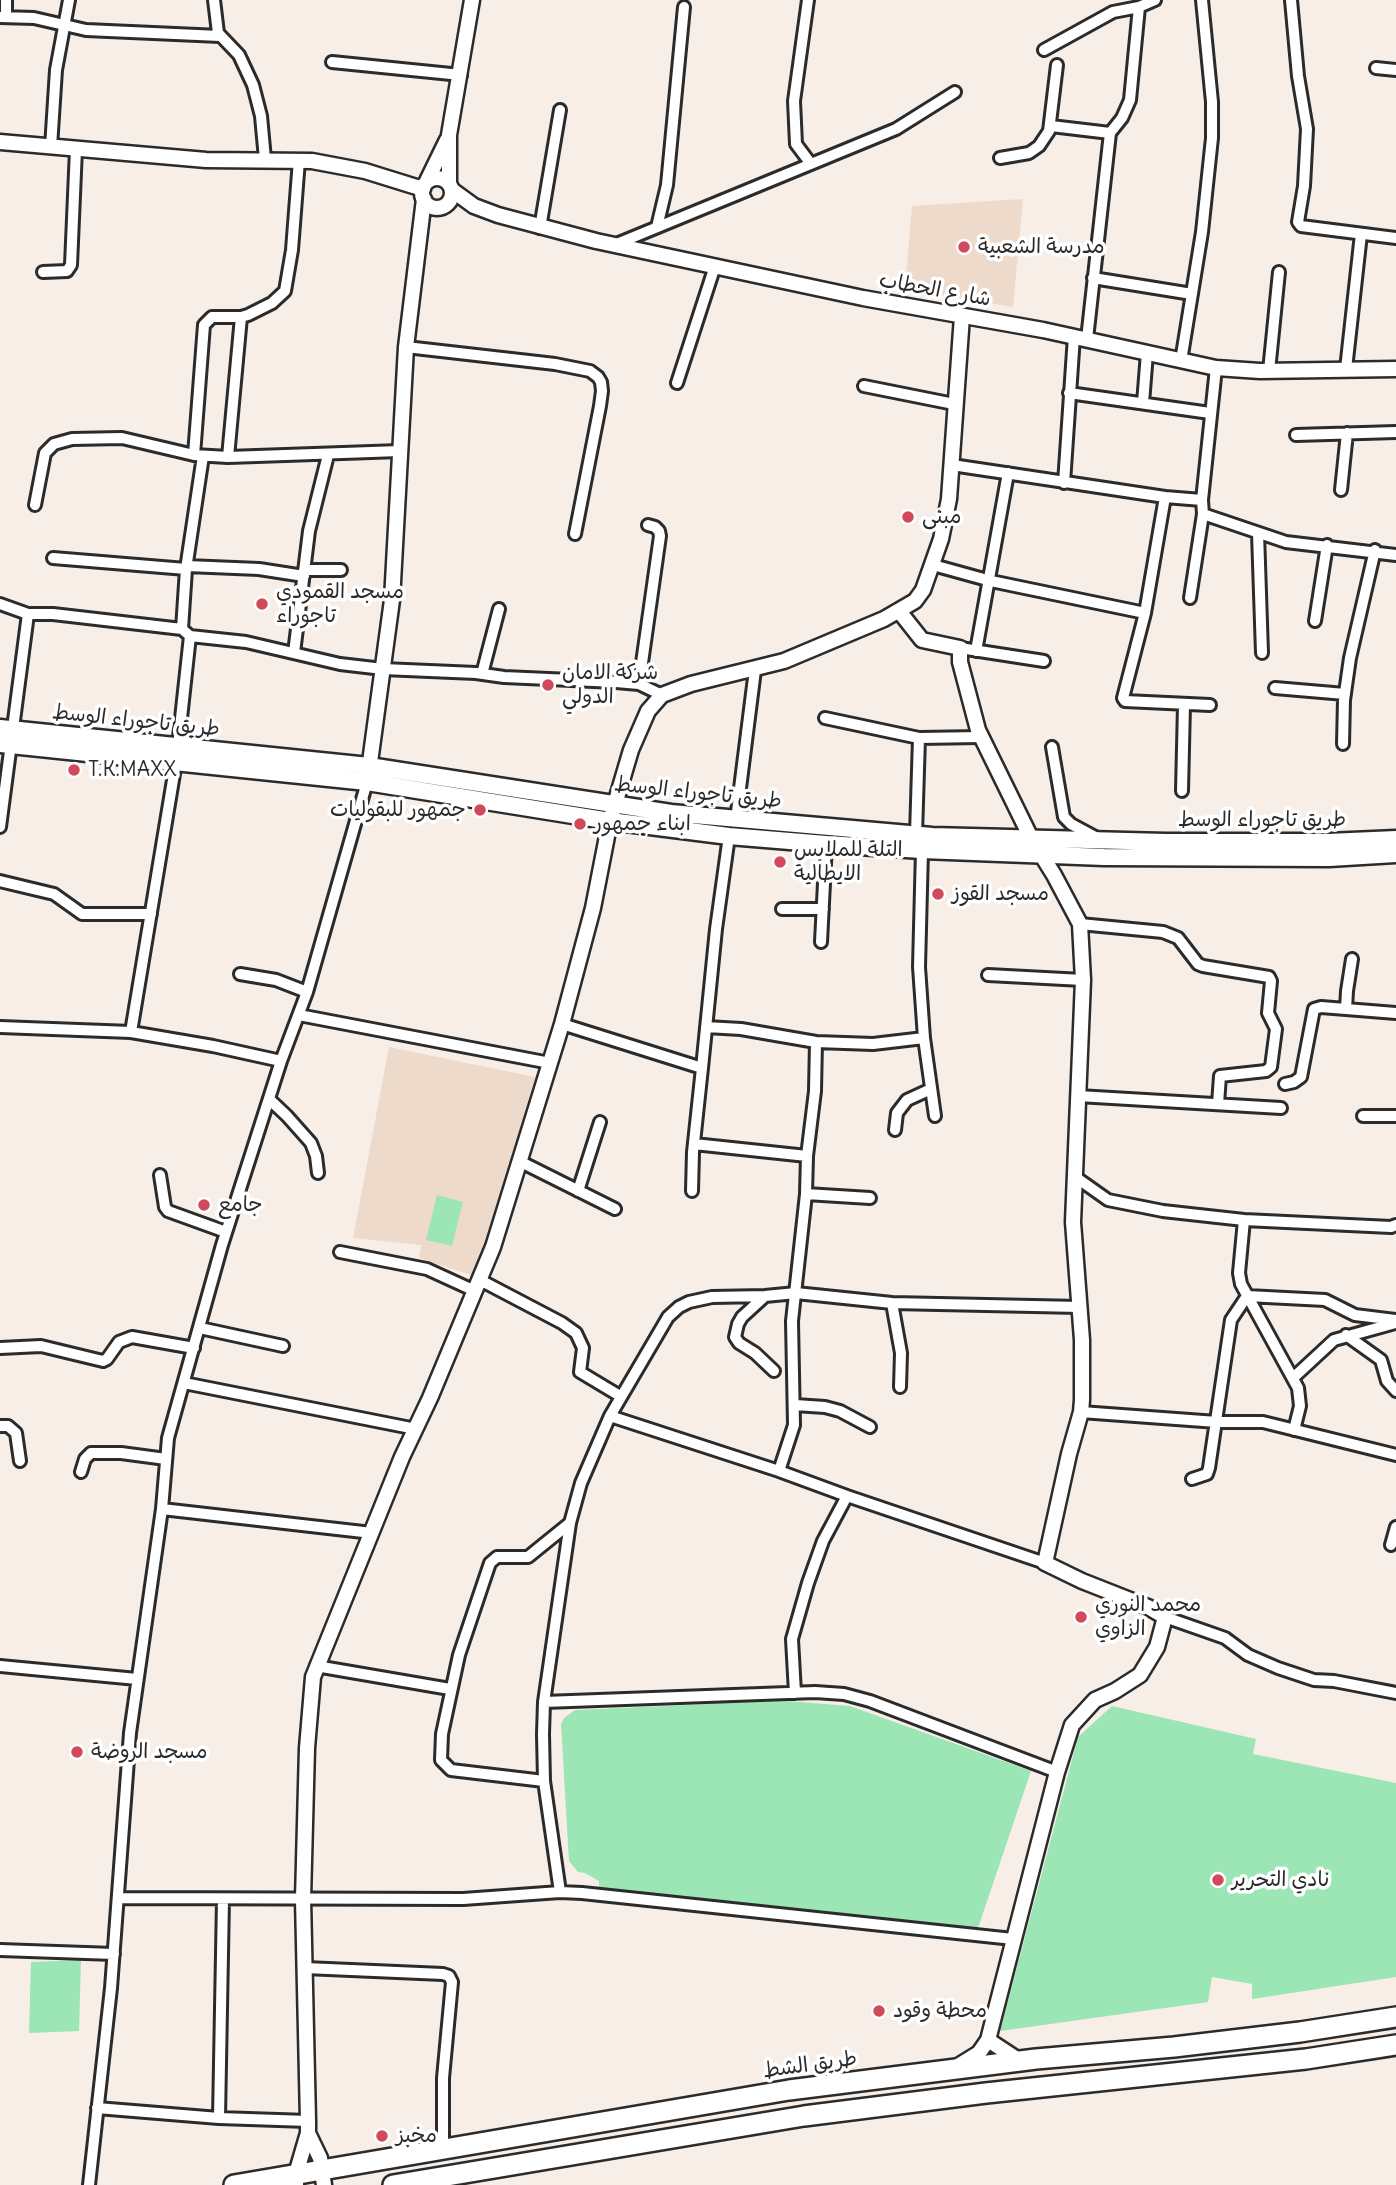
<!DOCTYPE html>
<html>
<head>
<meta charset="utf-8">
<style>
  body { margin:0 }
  canvas { display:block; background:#f7eee7 }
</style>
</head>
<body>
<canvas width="1396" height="2185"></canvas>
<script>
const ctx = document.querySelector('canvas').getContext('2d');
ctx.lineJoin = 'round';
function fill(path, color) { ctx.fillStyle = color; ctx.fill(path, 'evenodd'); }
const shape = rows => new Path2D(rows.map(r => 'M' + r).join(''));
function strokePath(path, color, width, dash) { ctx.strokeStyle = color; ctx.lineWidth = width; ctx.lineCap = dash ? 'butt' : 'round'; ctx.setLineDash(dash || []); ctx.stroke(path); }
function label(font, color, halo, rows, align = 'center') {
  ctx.font = font + ' Delius,"Playpen Sans Arabic",sans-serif'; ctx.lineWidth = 7; ctx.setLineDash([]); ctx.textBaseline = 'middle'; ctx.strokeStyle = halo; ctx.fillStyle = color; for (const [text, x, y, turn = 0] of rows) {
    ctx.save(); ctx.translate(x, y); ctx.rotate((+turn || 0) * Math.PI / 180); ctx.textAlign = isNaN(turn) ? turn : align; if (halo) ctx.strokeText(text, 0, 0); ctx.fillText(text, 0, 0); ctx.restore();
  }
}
fill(shape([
  [1023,199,1013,307,905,289,912,206],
  [389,1047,535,1077,474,1276,419,1258,421,1245,353,1238]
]), '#eddaca');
fill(shape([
  [437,1195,463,1202,452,1246,426,1240],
  [774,1700,850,1706,1031,1771,978,1928,599,1888,599,1881,585,1873,578,1872,569,1861,561,1724,564,1718,575,1710,709,1704,717,1701],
  [1112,1706,1256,1739,1253,1754,1396,1783,1396,1977,1252,1999,1252,1984,1212,1977,1208,2002,1000,2031,1078,1737],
  [81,1960,79,2031,29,2033,31,1962]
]), '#9ce5b4');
const street = shape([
  [6,0,6,16],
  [214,0,218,33,239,55,253,85,261,116,265,159],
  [808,0,794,101,796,144,811,164],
  [1291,0,1298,76,1307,129,1304,186,1298,222,1301,226,1396,238],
  [0,17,34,18,86,30,220,36],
  [1044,50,1113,12,1139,7,1155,0],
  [332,62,461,75],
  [1376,68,1396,70],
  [1051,126,1110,133],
  [51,147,56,70,69,0],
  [1000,158,1029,153,1039,146,1049,131,1057,65],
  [657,227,667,185,684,7],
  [540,228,560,110],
  [614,245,896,129,955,92],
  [43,272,67,271,71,265,76,149],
  [1093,278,1192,294],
  [1087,339,1110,133,1122,118,1130,100,1139,7],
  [406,347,555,364,590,371,598,377,601,382,602,391,600,406,575,534],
  [1181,361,1202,232,1212,138,1212,102,1202,0],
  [1346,369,1361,234],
  [1269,371,1279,272],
  [677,383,715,266],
  [864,386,954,404],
  [1069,393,1210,413],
  [1143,403,1147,353],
  [1296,435,1396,432],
  [194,455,204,325,212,317,241,317,248,315,272,303,285,291,292,250,299,160],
  [228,457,241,317],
  [952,465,1165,497,1202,500],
  [1064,483,1074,336],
  [1341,490,1347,433],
  [1165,497,1145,613,1123,698,1125,701,1210,705],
  [35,505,45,453,54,444,72,439,122,438,194,455,228,457,400,451],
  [1203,514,1286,542,1396,555],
  [1258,533,1262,653],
  [53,558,186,569],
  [933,565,991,581,1145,613],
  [187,566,259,569,304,576],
  [304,570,341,570],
  [1190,598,1203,514,1202,500,1216,368],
  [0,604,28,614,53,614,182,629,190,636,246,642,340,664,383,669,476,673,504,677,616,682,639,684,662,695],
  [1315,621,1327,545],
  [182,629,186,569,203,456],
  [960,648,1044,661],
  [976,651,1008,473],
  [294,653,309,531,328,455],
  [482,674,499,609],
  [639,684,660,536,659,531,655,527,648,525],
  [1275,688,1345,694],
  [825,718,919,738,981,737],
  [1343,744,1344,700,1350,658,1375,550],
  [178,746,190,636],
  [1052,747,1064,817,1071,824,1097,838],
  [1182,791,1184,705],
  [736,820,755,670],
  [0,827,28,614],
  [916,834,919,738],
  [922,850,919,967,924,1038,935,1116],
  [0,881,54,894,82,914,151,914],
  [782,909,823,909],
  [1080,924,1163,932,1178,938,1198,964,1203,966,1269,977,1271,981,1268,1013,1276,1029,1271,1067,1266,1071,1220,1076,1218,1104],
  [821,942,826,844],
  [240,974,276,980,307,992],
  [988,975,1083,980],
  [1346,1009,1347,991,1352,959],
  [299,1015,550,1063],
  [562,1024,702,1068,716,929,729,836],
  [0,1027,131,1032,213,1046,281,1061],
  [706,1027,741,1029,816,1042,873,1044,924,1038],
  [131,1032,176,762],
  [1285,1084,1294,1082,1301,1077,1314,1009,1321,1007,1396,1013],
  [1078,1096,1281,1108],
  [269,1099,287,1116,311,1143,316,1156,318,1173],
  [1363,1116,1396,1116],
  [895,1130,897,1113,907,1100,931,1089],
  [694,1144,807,1156],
  [519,1161,615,1209],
  [160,1175,165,1207,168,1211,226,1232],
  [1074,1176,1108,1200,1163,1211,1244,1220,1391,1227,1396,1225],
  [578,1191,600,1122],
  [692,1191,693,1152,702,1068],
  [806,1194,870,1198],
  [1244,1220,1239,1273,1241,1284,1298,1388,1300,1406,1294,1430],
  [340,1252,427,1269,475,1291],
  [480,1280,562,1323,576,1333,583,1348,580,1372,620,1396],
  [765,1296,742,1317,738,1324,735,1337,739,1343,755,1353,774,1371],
  [892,1303,901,1353,900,1387],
  [200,1328,283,1346],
  [1346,1335,1381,1360,1387,1381,1396,1391],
  [0,1348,41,1346,103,1361,107,1359,119,1342,132,1337,194,1348],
  [1293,1378,1334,1340,1395,1323],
  [184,1383,416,1429],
  [795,1405,825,1407,840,1411,870,1427],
  [1081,1412,1217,1422,1263,1422,1396,1455],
  [610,1416,779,1471,847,1496,823,1541,808,1583,792,1639,795,1693],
  [0,1426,8,1426,16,1433,20,1461],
  [779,1471,794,1425,792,1321,806,1194,807,1156,815,1091,816,1042],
  [81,1472,85,1459,91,1453,121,1453,166,1459],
  [1192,1479,1207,1474,1209,1468,1231,1320,1247,1296,1325,1300,1355,1315,1396,1320],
  [847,1496,1045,1563],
  [162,1509,372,1533],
  [1391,1545,1396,1527],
  [1165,1617,1225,1638,1248,1655,1278,1668,1314,1680,1334,1681,1396,1693],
  [0,1666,137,1679],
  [316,1666,450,1689],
  [544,1702,815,1692,844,1694,870,1701,1057,1772],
  [544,1781,451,1770,441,1760,442,1734,459,1655,490,1563,497,1557,528,1557,570,1523],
  [560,1892,544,1781,543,1734,544,1702,570,1523,581,1483,610,1416,668,1317,679,1307,689,1302,712,1297,765,1296,796,1293,892,1303,1080,1307],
  [119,1898,463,1899,560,1892,582,1893,1013,1939],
  [0,1950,114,1954],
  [305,1968,443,1974,449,1976,452,1982,443,2078,443,2148],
  [97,2108,219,2118,308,2121],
  [219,2118,223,1899],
  [89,2185,111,1988,130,1733,162,1509,168,1438,222,1245,281,1061,307,992,367,782]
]);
const secondary = shape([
  [0,142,206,160,312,161,365,171,423,189],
  '422 193a15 15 0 1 1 30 0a15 15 0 1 1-30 0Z',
  [427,181,447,140],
  [449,183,449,135,472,0],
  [452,190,474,206,498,215,596,241,863,298,1043,330,1216,368,1260,371,1396,369],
  [899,611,922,640,960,648,960,662,978,730,1031,838,1054,875,1080,924,1083,980,1073,1222,1082,1340,1082,1400,1081,1412,1069,1454,1045,1563,1082,1581,1148,1607,1165,1617,1157,1647,1140,1675,1115,1691,1095,1700,1072,1725,1057,1772,988,2040,979,2053,958,2066],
  [368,777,392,600,406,347,424,199],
  [988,2040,1020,2061],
  [308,2133,320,2158,324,2185],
  [296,2185,296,2174,308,2133,308,2121,303,1899,307,1748,313,1677,402,1457,430,1398,493,1247,562,1024,593,908,610,821,631,750,648,711,662,695,691,684,784,661,884,619,915,601,923,590,941,539,949,499,962,316]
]);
const primary = shape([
  [0,728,369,766,671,813,932,836,1166,842,1328,842,1396,839],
  [0,744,367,782,610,821,729,836,826,844,922,850,1104,857,1329,858,1396,854]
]);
const highway = shape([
  [234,2185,789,2090,1036,2059,1174,2047,1300,2032,1396,2017],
  [393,2185,804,2116,986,2093,1306,2059,1396,2045]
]);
strokePath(street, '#2b2b2b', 16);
strokePath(secondary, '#2b2b2b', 19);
strokePath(primary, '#2b2b2b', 21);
strokePath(highway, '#2b2b2b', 24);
strokePath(street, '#fff', 10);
strokePath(secondary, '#fff', 14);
strokePath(primary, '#fff', 16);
strokePath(highway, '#fff', 19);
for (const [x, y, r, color] of [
  [964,247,7,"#d1495b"],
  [908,517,7,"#d1495b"],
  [262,604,7,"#d1495b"],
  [548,685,7,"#d1495b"],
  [74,770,7,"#d1495b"],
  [480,810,7,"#d1495b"],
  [580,824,7,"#d1495b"],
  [780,862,7,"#d1495b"],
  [938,894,7,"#d1495b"],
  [204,1205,7,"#d1495b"],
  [1081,1617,7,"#d1495b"],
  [77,1752,7,"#d1495b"],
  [1218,1880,7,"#d1495b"],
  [879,2011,7,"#d1495b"],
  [382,2136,7,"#d1495b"]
]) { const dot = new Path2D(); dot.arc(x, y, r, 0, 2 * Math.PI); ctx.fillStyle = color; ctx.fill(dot); strokePath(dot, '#fff', 2.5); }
label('21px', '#2b2b2b', '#fff', [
  ["مدرسة الشعبية",978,247],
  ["مبنى",922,517],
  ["مسجد القمودي",276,592],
  ["تاجوراء",276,616],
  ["شركة الامان",562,673],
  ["الدولي",562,697],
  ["T.K.MAXX",88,770],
  ["جمهور للبقوليات",466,810,"right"],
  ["ابناء جمهور",594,824],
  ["التلة للملابس",794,850],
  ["الايطالية",794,874],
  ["مسجد القوز",952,894],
  ["جامع",218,1205],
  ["محمد النوري",1095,1605],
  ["الزاوي",1095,1629],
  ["مسجد الروضة",91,1752],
  ["نادي التحرير",1232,1880],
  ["محطة وقود",893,2011],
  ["مخبز",396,2136]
], 'left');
label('21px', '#2b2b2b', '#fff', [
  ["شارع الحطاب",935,290,10],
  ["طريق تاجوراء الوسط",136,721,6],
  ["طريق تاجوراء الوسط",698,793,6],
  ["طريق تاجوراء الوسط",1262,820],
  ["طريق الشط",810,2065,-8]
]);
</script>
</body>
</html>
